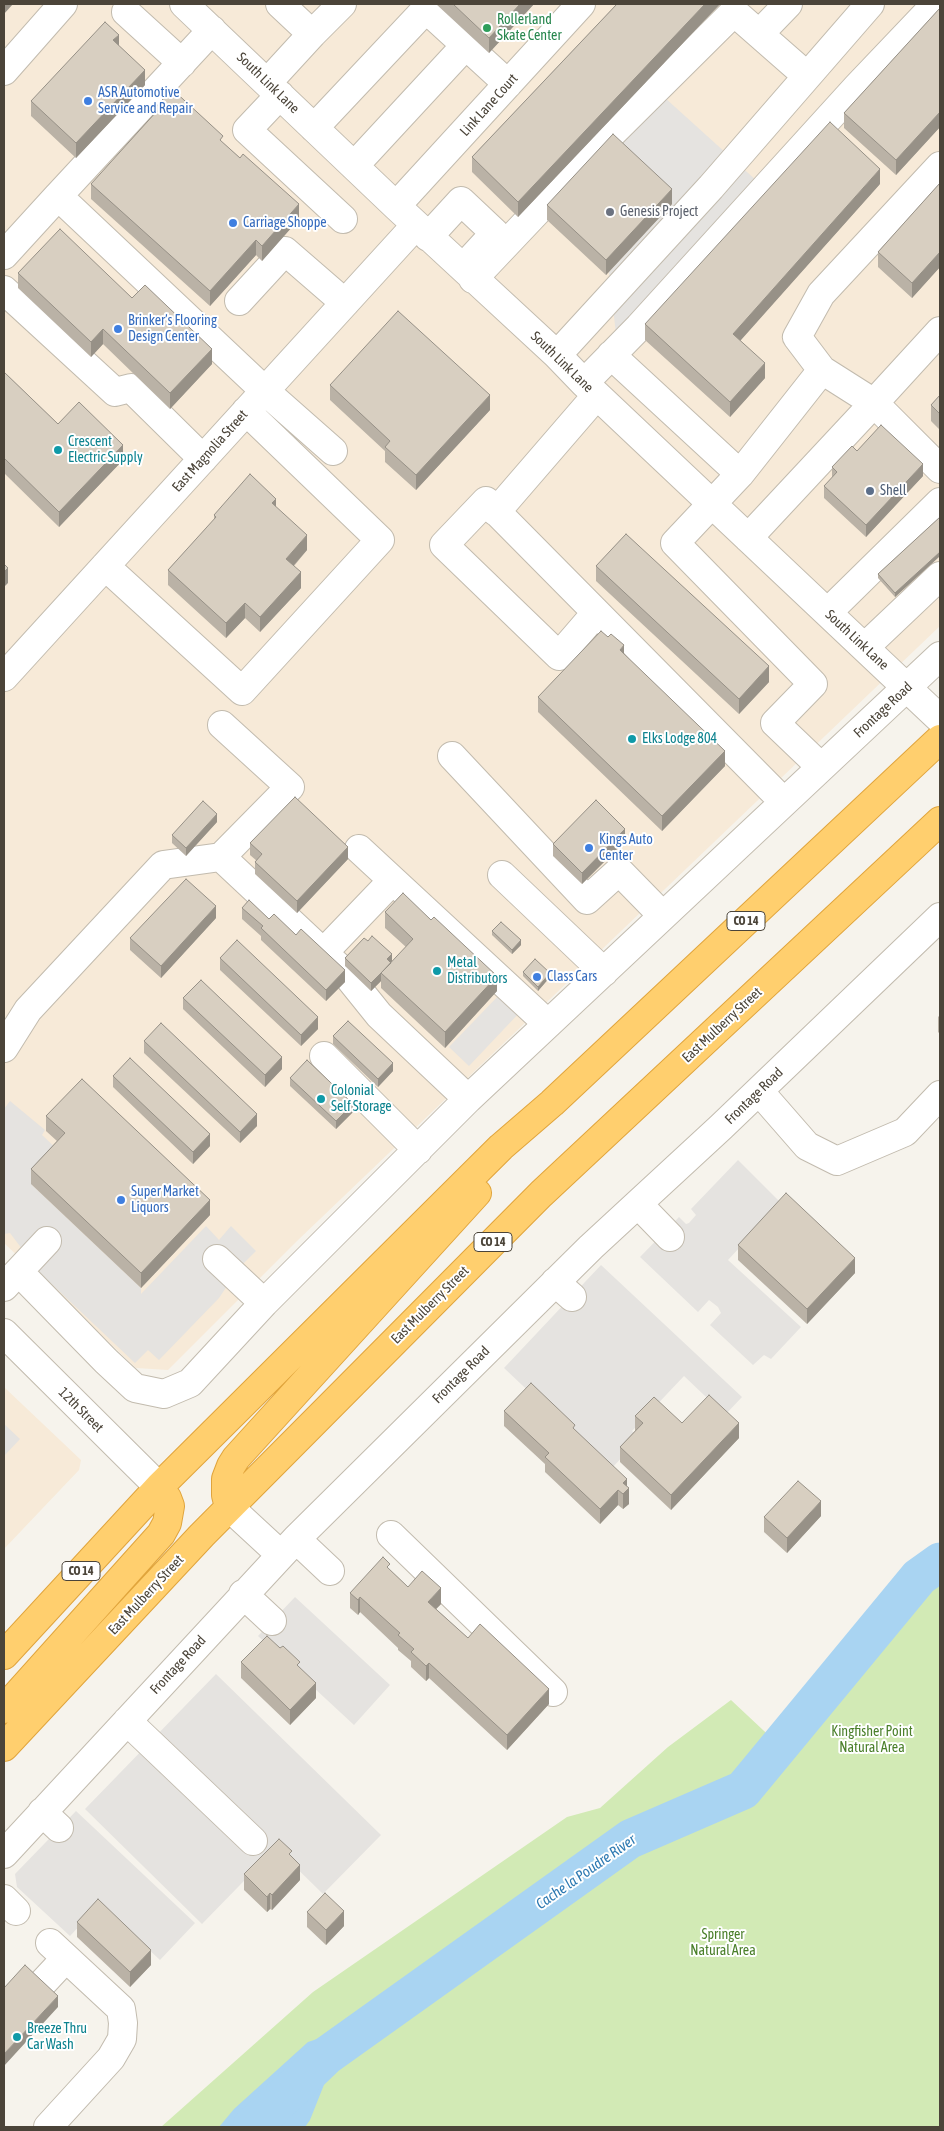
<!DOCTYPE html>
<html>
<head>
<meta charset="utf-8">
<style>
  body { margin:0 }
  #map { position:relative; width:944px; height:2131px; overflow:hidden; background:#f6f3ec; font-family:"Asap Condensed",sans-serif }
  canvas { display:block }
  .frame { position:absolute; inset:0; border:5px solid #4b4439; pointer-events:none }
</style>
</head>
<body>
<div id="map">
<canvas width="944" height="2131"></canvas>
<div class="frame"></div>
</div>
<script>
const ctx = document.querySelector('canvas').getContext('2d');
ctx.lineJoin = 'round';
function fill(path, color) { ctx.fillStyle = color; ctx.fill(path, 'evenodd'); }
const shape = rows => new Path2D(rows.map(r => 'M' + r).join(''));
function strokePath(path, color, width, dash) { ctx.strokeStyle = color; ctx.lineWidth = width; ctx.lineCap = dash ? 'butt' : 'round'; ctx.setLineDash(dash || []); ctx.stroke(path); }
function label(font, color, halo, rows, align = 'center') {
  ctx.font = font + ' "Asap Condensed",sans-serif'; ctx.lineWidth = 4; ctx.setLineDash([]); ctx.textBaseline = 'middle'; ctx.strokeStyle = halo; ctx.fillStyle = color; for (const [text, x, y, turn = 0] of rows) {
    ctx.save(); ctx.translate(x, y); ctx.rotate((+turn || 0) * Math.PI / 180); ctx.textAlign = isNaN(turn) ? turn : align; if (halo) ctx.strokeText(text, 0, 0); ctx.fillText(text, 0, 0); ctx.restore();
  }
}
fill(shape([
  [4,4,940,4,940,626,297,1241,168,1370,136,1368,4,1243],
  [4,1387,81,1460,79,1470,4,1549]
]), '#f7ead8');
fill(shape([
  [940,1562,940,2127,161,2127,313,1992,567,1817,600,1808,668,1747,731,1700,779,1745,919,1577]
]), '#d2eab5');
fill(shape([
  [654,88,758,182,616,334,609,272,672,204,604,141],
  [502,992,521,1011,469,1066,449,1047],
  [10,1101,45,1130,42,1135,61,1153,32,1185,141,1288,141,1294,206,1226,219,1240,231,1226,256,1251,239,1268,219,1298,159,1360,148,1350,135,1363,41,1274,10,1233,4,1234,4,1109],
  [738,1160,781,1203,728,1260,801,1327,771,1359,764,1355,753,1365,710,1325,721,1313,718,1307,709,1300,698,1312,640,1257,679,1217,686,1224,689,1223,696,1215,691,1209],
  [601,1265,742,1397,725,1415,684,1376,632,1431,640,1438,611,1469,504,1368],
  [4,1424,20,1439,4,1456],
  [295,1597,390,1685,354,1725,258,1636],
  [216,1674,381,1835,323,1894,276,1848,202,1924,85,1809],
  [76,1811,195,1923,160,1960,100,1904,70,1936,17,1887,15,1874]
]), '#e5e3e0');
fill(shape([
  [377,2019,331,2067,310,2120,305,2127,219,2127,234,2109,308,2042]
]), '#a9d4f2');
strokePath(shape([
  [252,2127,326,2056,630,1839,743,1790,919,1577,940,1562]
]), '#a9d4f2', 39);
const minor = shape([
  [184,4,396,206,557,355,584,383,940,719],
  [126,12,182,63],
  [212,30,58,196,265,391,333,451],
  [760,33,788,4],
  [312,34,342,4],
  [4,71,63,4],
  [267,83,312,34,280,4],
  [280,95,247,130,343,219],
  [314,128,426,9,508,84],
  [354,166,466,45],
  [396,206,581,4],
  [428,237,461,201,495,233,472,258],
  [4,255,58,196],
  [473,279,598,147,734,12,807,76],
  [4,290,115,392,131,388,203,459],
  [239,301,285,251,345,303],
  [940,331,874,403,940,469],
  [557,355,711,187,870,4],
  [611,355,740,474,822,370],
  [584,383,639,327,857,87,936,4],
  [740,474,675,543,813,684,775,723,821,767],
  [496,512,597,395],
  [748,538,874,403,822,370,797,337,821,294,940,166],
  [105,566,242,691,380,540,246,411],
  [828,612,940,502],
  [596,613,559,656,444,545,486,501,784,802],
  [865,647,940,576],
  [4,677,416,225],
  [222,725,290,787,221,857,346,974,379,1015,468,1099],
  [452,756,587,900,619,871,663,916],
  [359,849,548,1024],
  [502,875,604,972],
  [323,953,392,881],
  [4,1048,28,1010,163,865,221,857],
  [324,1056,418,1150],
  [759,1091,807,1146,837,1161,905,1132,940,1095],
  [638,1204,670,1237],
  [217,1259,264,1303],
  [19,1272,106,1361,135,1388,164,1394,190,1383,264,1303,468,1099,940,656],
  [555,1282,572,1297],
  [4,1287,47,1241],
  [4,1333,159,1487],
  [229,1507,281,1555],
  [391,1535,553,1692],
  [296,1539,330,1571],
  [243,1594,272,1621],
  [127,1721,253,1841],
  [42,1812,59,1828],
  [4,1854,296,1539,591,1247,721,1127,940,917],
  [4,1899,16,1911],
  [38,1988,66,1958],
  [48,2127,111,2058,122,2039,123,2023,121,2009,50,1943]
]);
const highway = shape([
  [229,1507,226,1495,226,1479,231,1466,236,1458,477,1193],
  [4,1655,159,1487,501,1147,552,1103,940,739],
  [4,1709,161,1534,167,1523,170,1506,167,1498,159,1487],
  [4,1747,202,1535,541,1194,940,821]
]);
strokePath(minor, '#c2bbae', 30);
strokePath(highway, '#e0a43c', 30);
strokePath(minor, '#fff', 28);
strokePath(highway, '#ffcf6e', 28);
fill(shape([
  [436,4,534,4,489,53],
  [617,4,720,4,518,217,472,172,472,157],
  [940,8,940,127,896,175,844,128,844,113],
  [119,46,145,85,76,158,31,116,31,101],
  [155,108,223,143,240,158,299,219,262,261,256,255,210,306,91,199,91,184,155,114],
  [940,183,940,267,912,298,878,267,878,252],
  [880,184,740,340,765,378,730,417,645,340,645,324],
  [672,204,606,275,547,220,547,205],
  [18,273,132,298,212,364,170,409,103,344,91,357,18,288],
  [4,372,58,424,123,460,59,527,4,473],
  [330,385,490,410,416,490,385,462,385,451,330,400],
  [940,395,940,430,931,421,931,405],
  [857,451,923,476,866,537,824,498,824,486,832,478,832,467],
  [276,507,307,550,294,566,301,588,260,632,245,618,226,638,168,585,168,570,214,520,214,515],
  [940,517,940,556,895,597,878,578,878,574],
  [596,566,769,682,739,714,596,581],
  [624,653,725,766,662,831,538,712,538,697],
  [217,822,186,856,172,843,172,835],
  [625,841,582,884,553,856,553,844],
  [250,843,348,859,297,913,255,874,255,862,257,861,250,855],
  [242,908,269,919,296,935,345,982,326,1001,261,940,261,936,242,919],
  [385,912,497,991,445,1048,381,988,381,981,371,991,345,966,345,958,392,962,406,947,385,928],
  [216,918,161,978,130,950,130,938],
  [492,931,521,945,512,954,492,935],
  [220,958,318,1029,301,1046,220,970],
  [523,972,550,977,538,991,523,976],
  [183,998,282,1069,265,1087,183,1009],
  [940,1015,940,1034,938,1032,938,1017],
  [333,1036,393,1071,378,1087,333,1044],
  [144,1041,257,1126,240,1143,144,1053],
  [113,1076,210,1146,193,1164,113,1087],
  [290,1078,353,1112,336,1129,290,1086],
  [46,1116,210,1215,141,1288,31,1184,31,1169,57,1141,46,1131],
  [738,1245,855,1273,807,1324,738,1260],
  [504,1411,575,1430,627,1487,629,1504,623,1509,618,1505,600,1524,545,1472,545,1464,504,1426],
  [635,1416,682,1423,739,1438,671,1510,620,1462,620,1447,635,1431],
  [821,1516,787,1553,764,1532,764,1517],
  [390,1570,408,1587,441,1604,436,1609,468,1638,549,1704,507,1750,429,1678,426,1681,411,1667,411,1661,398,1650,398,1648,360,1612,358,1615,350,1608,350,1593],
  [241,1662,300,1668,316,1698,290,1725,241,1678],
  [292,1857,300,1880,272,1910,270,1909,267,1912,244,1890,244,1874],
  [307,1912,344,1926,326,1945,307,1927],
  [77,1922,151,1965,130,1987,77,1937]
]), '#bab2a6');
fill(shape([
  [4,4,13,4,4,14],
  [520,4,534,4,489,53,489,38],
  [705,4,720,4,518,217,518,202],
  [119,35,119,50,113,40],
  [145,70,145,85,76,158,76,143],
  [940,112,940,127,896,175,896,160],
  [880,169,880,184,733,349,733,334],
  [672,189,672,204,606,275,606,260],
  [299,204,299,219,262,261,262,246],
  [256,240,256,255,210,306,210,291],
  [940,252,940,267,912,298,912,283],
  [103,329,103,344,91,357,91,342],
  [212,349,212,364,170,409,170,393],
  [765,363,765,378,730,417,730,402],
  [490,395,490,410,416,490,416,475],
  [123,445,123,460,59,527,59,512],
  [923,464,923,476,866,537,866,525],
  [276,499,276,514,272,503],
  [307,535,307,550,286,574,286,559],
  [940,552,940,556,895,597,895,593],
  [8,568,8,583,4,587,4,572],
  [301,572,301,588,260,632,260,617],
  [245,603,245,618,226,638,226,623],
  [624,645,624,660,620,650],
  [769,666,769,682,739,714,739,699],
  [725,751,725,766,662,831,662,816],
  [217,814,217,822,186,856,186,848],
  [625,829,625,841,582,884,582,873],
  [348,847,348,859,297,913,297,901],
  [216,906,216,918,161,978,161,966],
  [521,940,521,945,512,954,512,950],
  [392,954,392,962,381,973,381,981,371,991,371,983,387,959],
  [345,970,345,982,326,1001,326,990],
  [550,973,550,977,538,991,538,987],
  [497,976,497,991,445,1048,445,1032],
  [318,1017,318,1029,301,1046,301,1035],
  [282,1057,282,1069,265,1087,265,1075],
  [393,1063,393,1071,378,1087,378,1079],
  [353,1104,353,1112,336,1129,336,1121],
  [257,1114,257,1126,240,1143,240,1132],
  [210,1134,210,1146,193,1164,193,1152],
  [210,1200,210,1215,141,1288,141,1273],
  [855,1258,855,1273,807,1324,807,1309],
  [739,1423,739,1438,671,1510,671,1495],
  [627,1479,627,1490,629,1488,629,1504,623,1509,623,1483],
  [618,1490,618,1505,600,1524,600,1509],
  [821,1501,821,1516,787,1553,787,1538],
  [441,1588,441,1604,428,1617,428,1602],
  [360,1597,360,1612,358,1615,358,1600],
  [429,1663,429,1678,426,1681,426,1666],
  [316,1683,316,1698,290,1725,290,1710],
  [549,1689,549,1704,507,1750,507,1735],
  [300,1865,300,1880,272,1910,272,1895],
  [270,1893,270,1909,267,1912,267,1897],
  [344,1911,344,1926,326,1945,326,1930],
  [151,1950,151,1965,130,1987,130,1972],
  [58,1996,58,2007,4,2066,4,2054]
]), '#979187');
const building = shape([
  [453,4,520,4,489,38,453,4],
  [617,4,705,4,518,202,472,157,617,4],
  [940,8,940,112,896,160,844,113,940,8],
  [105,22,119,35,113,40,145,70,76,143,31,101,105,22],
  [172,89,223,136,220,140,240,158,243,154,299,204,262,246,256,240,210,291,91,184,157,111,155,108,172,89],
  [830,122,880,169,733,334,765,363,730,402,645,324,830,122],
  [613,134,672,189,606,260,547,205,613,134],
  [940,183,940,252,912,283,878,252,940,183],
  [60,229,132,298,145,285,212,349,170,393,103,329,91,342,18,273,60,229],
  [398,311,490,395,416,475,385,447,390,441,330,385,398,311],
  [4,372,58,424,79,402,123,445,59,512,4,458,4,372],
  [940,395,940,414,931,405,940,395],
  [881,425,923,464,866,525,824,486,837,472,832,467,852,446,857,451,881,425],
  [250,474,276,499,272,503,307,535,286,559,301,572,260,617,245,603,226,623,168,570,216,517,214,515,250,474],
  [940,517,940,552,895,593,878,574,940,517],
  [626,534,769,666,739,699,596,566,626,534],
  [4,564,8,568,4,572,4,564],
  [601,631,608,637,611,634,624,645,620,650,725,751,662,816,538,697,601,631],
  [295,797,348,847,297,901,255,862,262,854,250,843,295,797],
  [596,800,625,829,582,873,553,844,596,800],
  [203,801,217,814,186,848,172,835,203,801],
  [186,879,216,906,161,966,130,938,186,879],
  [403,893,431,920,434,917,497,976,445,1032,381,973,413,939,385,912,403,893],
  [249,900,269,919,274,914,296,935,301,929,345,970,326,990,261,928,263,926,242,908,249,900],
  [501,922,521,940,512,950,492,931,501,922],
  [372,936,392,954,387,959,391,963,371,983,345,958,364,938,368,941,372,936],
  [237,940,318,1017,301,1035,220,958,237,940],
  [535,959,550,973,538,987,523,972,535,959],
  [201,980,282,1057,265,1075,183,998,201,980],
  [348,1021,393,1063,378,1079,333,1036,348,1021],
  [161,1023,257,1114,240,1132,144,1041,161,1023],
  [130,1058,210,1134,193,1152,113,1076,130,1058],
  [307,1060,353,1104,336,1121,290,1078,307,1060],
  [82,1079,210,1200,141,1273,31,1169,65,1133,46,1116,82,1079],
  [786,1193,855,1258,807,1309,738,1245,786,1193],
  [531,1383,575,1425,573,1428,627,1479,623,1483,629,1488,623,1494,618,1490,600,1509,545,1457,549,1453,504,1411,531,1383],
  [709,1395,739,1423,671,1495,620,1447,643,1423,635,1416,654,1397,682,1423,709,1395],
  [798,1481,821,1501,787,1538,764,1517,798,1481],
  [383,1557,390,1564,387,1567,408,1587,422,1571,441,1588,428,1602,468,1638,480,1624,549,1689,507,1735,429,1663,426,1666,411,1652,414,1649,398,1635,400,1633,360,1597,358,1600,350,1593,383,1557],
  [267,1636,280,1648,283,1646,300,1662,297,1665,316,1683,290,1710,241,1662,267,1636],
  [279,1839,292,1851,289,1854,300,1865,272,1895,270,1893,267,1897,244,1874,279,1839],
  [325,1893,344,1911,326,1930,307,1912,325,1893],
  [98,1899,151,1950,130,1972,77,1922,98,1899],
  [25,1965,58,1996,4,2054,4,1988,25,1965]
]);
fill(building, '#d8cfc1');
strokePath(building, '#979187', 1);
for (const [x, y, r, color] of [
  [487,28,5,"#2e9e5b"],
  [88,101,5,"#3f7fe0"],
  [610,212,5,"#6b7280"],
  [233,223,5,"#3f7fe0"],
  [118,329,5,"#3f7fe0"],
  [58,450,5,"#0f9aa8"],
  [870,491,5,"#5c6f8a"],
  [632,739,5,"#0f9aa8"],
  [589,848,5,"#3f7fe0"],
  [437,971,5,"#0f9aa8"],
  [537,977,5,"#3f7fe0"],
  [321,1099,5,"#0f9aa8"],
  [121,1200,5,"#3f7fe0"],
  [17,2037,5,"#0f9aa8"]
]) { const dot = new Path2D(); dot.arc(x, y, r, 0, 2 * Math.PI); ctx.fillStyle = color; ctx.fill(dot); strokePath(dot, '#fff', 2); }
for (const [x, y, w] of [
  [746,921,38],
  [493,1242,38],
  [81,1571,38]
]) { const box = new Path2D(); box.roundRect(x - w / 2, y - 9.5, w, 19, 4); ctx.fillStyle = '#fff'; ctx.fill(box); strokePath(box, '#4b4439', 1); }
label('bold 12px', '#4b4439', null, [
  ["CO 14",746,921],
  ["CO 14",493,1242],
  ["CO 14",81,1571]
]);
label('14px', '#27864d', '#fff', [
  ["Rollerland",497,20],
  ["Skate Center",497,36]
], 'left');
label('14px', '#4b4439', '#fff', [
  ["South Link Lane",268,83,44],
  ["Link Lane Court",489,105,-48],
  ["South Link Lane",562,362,44],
  ["East Magnolia Street",210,451,-48],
  ["South Link Lane",857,640,43],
  ["Frontage Road",883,710,-43],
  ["East Mulberry Street",722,1025,-43],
  ["Frontage Road",754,1096,-44],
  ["East Mulberry Street",430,1305,-45],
  ["Frontage Road",461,1375,-45],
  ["12th Street",81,1410,45],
  ["East Mulberry Street",146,1595,-47],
  ["Frontage Road",178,1665,-47]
]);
label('14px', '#366cbe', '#fff', [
  ["ASR Automotive",98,93],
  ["Service and Repair",98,109],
  ["Carriage Shoppe",243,223],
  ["Brinker’s Flooring",128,321],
  ["Design Center",128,337],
  ["Kings Auto",599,840],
  ["Center",599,856],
  ["Class Cars",547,977],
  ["Super Market",131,1192],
  ["Liquors",131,1208]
], 'left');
label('14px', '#5b616d', '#fff', [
  ["Genesis Project",620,212]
], 'left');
label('14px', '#0d838f', '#fff', [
  ["Crescent",68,442],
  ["Electric Supply",68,458],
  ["Elks Lodge 804",642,739],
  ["Metal",447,963],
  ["Distributors",447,979],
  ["Colonial",331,1091],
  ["Self Storage",331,1107],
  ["Breeze Thru",27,2029],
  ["Car Wash",27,2045]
], 'left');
label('14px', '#4e5e75', '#fff', [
  ["Shell",880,491]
], 'left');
label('14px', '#4a7f2a', '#fff', [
  ["Kingfisher Point",872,1732],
  ["Natural Area",872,1748],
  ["Springer",723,1935],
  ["Natural Area",723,1951]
]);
label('italic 15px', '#2e7ab2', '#fff', [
  ["Cache la Poudre River",586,1872,-35]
]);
</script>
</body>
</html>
